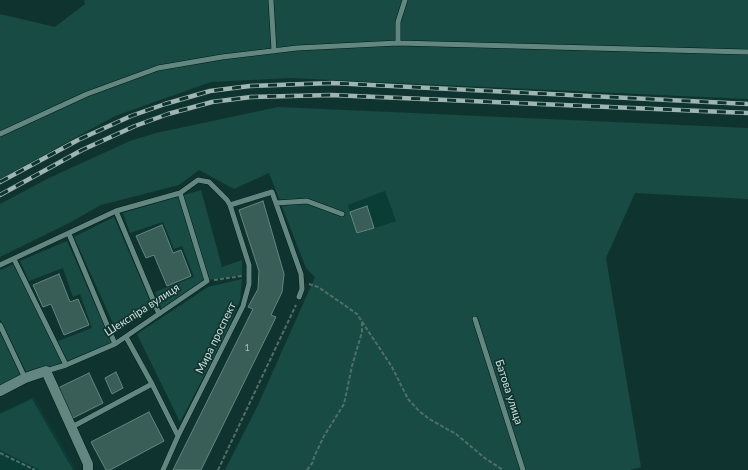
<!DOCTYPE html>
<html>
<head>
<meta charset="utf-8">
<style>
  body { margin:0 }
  canvas { display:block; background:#0f342f }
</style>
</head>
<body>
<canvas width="748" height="470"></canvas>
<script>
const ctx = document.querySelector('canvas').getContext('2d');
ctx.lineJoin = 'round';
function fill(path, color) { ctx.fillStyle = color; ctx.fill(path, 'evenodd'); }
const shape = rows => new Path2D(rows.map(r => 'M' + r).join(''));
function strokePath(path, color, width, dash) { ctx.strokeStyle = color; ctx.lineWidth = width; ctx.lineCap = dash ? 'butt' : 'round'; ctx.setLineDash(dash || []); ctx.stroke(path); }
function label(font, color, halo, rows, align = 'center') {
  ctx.font = font + ' Lato,sans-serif'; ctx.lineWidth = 3.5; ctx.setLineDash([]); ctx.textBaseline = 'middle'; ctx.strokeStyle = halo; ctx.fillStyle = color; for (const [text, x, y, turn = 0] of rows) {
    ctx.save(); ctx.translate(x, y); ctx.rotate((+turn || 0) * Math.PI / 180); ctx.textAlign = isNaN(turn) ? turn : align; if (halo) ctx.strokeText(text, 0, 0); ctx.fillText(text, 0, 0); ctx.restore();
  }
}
fill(shape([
  [385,191,396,221,357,235,348,205],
  [34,397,76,470,0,470,0,412]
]), '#093d36');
fill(shape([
  [84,0,748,0,748,99,290,78,211,82,115,116,0,179,0,14,55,27,85,4],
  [278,107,748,128,748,199,635,193,606,258,641,467,630,470,225,470,258,405,315,277,306,268,269,173,234,189,199,170,179,185,101,205,69,223,0,257,0,204,49,178,130,141,156,133],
  [385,191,396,221,357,234,348,205],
  [201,190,222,267,242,260,242,275,208,280,162,310,155,292,194,277,182,246,174,249,163,222,130,233,123,213],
  [114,217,153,308,117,332,74,237],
  [67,241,112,343,67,361,58,341,92,328,80,294,73,297,63,268,29,281,20,261],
  [14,264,62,363,27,374,0,319,0,270],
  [242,279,240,300,225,336,180,422,137,334,208,287],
  [0,332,21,376,0,387],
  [32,399,73,470,40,470,0,450,0,414]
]), '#174b43');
const building = shape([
  [263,201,284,274,282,292,271,315,276,317,201,470,173,470,253,309,248,307,258,289,259,271,239,210,263,201],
  [367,206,374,228,357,233,350,212,367,206],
  [162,225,173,253,181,250,191,276,167,286,154,255,146,258,136,236,162,225],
  [59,274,70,302,78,299,89,325,64,335,51,304,43,307,33,285,59,274],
  [116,372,123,388,112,394,105,378,116,372],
  [89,373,103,403,73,418,58,388,89,373],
  [149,412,164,441,110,470,106,470,91,442,149,412]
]);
fill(building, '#395d57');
strokePath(building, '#618780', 1);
const lane = shape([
  [271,0,274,51],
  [398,43,398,22,405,0],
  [0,134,87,94,158,68,222,57,297,48,398,43,748,52],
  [276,203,307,201,342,214],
  [116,211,159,314],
  [69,234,115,344],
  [14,259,66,365],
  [0,265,116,211,180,193,198,180,209,182,227,200,230,205],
  [475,319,523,470],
  [0,325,25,378],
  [126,337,152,384,178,436],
  [46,371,66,365,115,344,207,281,180,193],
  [72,427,152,384],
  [163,470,178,436,243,306,249,284,249,265,230,205,272,192,301,274,302,289,299,297]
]);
const street = shape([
  [0,391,25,378,46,371,88,464,88,470]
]);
strokePath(lane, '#011a17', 6);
strokePath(street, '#011a17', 11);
strokePath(shape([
  [214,280,242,276],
  [309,284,318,287,340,302,357,314,392,367,408,399,420,412,431,420,456,434,486,459,503,470],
  [0,453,35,470],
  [218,470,296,305],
  [307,470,313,462,314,457,324,436,344,404,352,366,362,332,362,322]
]), '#506f6a', 2, [4, 2]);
strokePath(lane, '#628780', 5);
strokePath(street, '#628780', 10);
const rail = shape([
  [0,182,78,140,131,116,165,104,210,91,250,86,332,83,748,104],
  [0,195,82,150,135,126,168,114,212,102,251,97,331,95,748,113]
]);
strokePath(rail, '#9eb5b1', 4.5);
strokePath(rail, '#0f342f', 3, [9]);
label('9px', '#aac1bc', null, [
  ["1",247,348]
]);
label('11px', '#cfe2de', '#0f342f', [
  ["Шекспіра вулиця",142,310,-33],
  ["Мира проспект",216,338,-64],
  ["Батова улица",509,392,72]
]);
</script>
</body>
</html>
